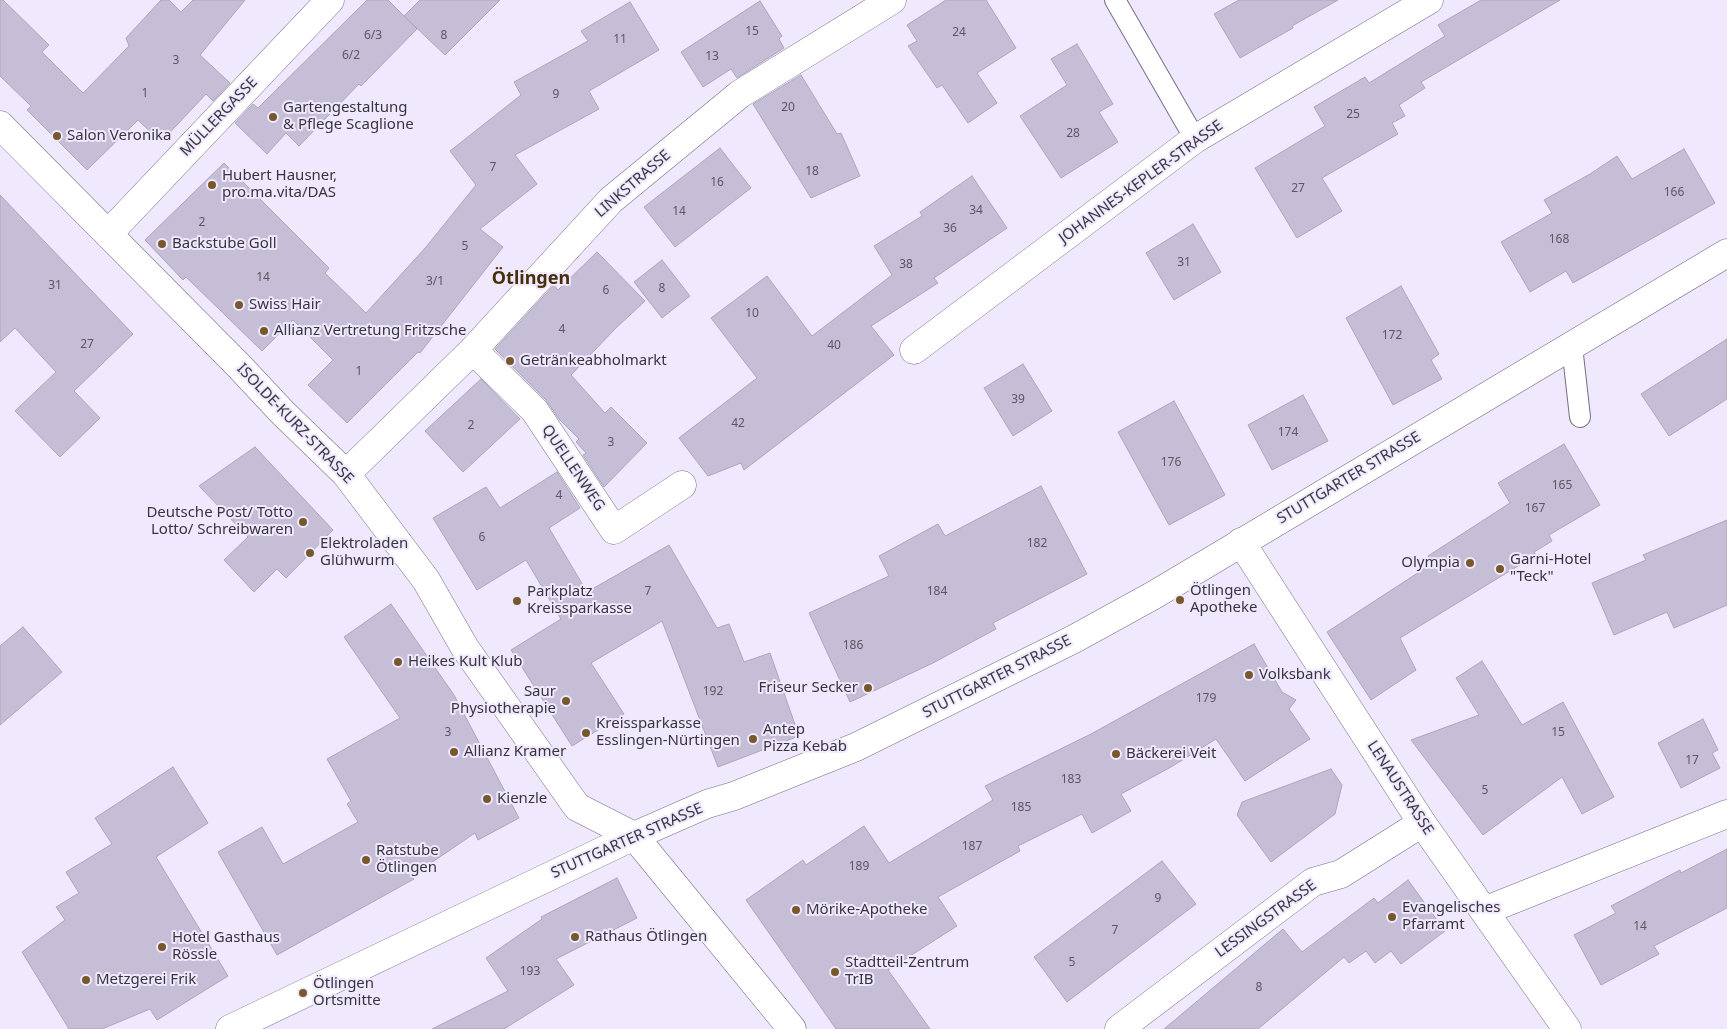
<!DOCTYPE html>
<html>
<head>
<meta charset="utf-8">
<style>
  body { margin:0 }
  canvas { display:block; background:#f0e9fe }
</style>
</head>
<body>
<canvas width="1727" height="1029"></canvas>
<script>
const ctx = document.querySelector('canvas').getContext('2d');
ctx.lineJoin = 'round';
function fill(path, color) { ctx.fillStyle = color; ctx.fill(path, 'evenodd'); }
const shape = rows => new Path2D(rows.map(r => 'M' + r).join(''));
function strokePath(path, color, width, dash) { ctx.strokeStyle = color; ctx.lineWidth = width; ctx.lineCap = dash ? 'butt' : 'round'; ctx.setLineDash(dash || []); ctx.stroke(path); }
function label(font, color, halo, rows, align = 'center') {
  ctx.font = font + ' "Noto Sans",sans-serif'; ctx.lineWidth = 4; ctx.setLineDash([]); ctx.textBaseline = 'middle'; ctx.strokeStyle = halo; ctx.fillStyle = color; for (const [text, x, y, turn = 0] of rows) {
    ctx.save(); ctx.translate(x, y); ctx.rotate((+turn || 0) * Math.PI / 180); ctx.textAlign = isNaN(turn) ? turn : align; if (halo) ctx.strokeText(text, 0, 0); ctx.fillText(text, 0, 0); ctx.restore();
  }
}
const building = shape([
  [0,0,3,0,49,45,42,52,83,93,129,46,126,38,161,0,169,0,181,12,193,0,245,0,200,55,230,83,213,101,206,94,161,142,138,120,87,170,27,110,31,106,0,76,0,0],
  [367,0,388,0,417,29,361,86,359,84,299,146,286,133,267,154,235,123,253,104,258,108,367,0],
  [420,0,500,0,445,55,404,16,420,0],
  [946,0,986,0,1016,48,977,73,997,103,968,123,942,85,937,88,908,46,917,41,907,25,946,0],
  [1239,0,1338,0,1292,26,1293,28,1240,58,1214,14,1239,0],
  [1481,0,1560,0,1421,82,1425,88,1399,105,1405,116,1392,123,1398,134,1322,178,1342,211,1297,238,1255,168,1325,126,1314,107,1365,77,1369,83,1445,36,1438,25,1481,0],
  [760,1,782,36,779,39,784,48,737,78,731,69,703,87,681,52,760,1],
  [630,2,659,50,589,91,599,109,515,155,537,184,480,229,503,247,420,353,418,352,347,423,308,385,333,360,293,320,262,351,186,277,183,280,145,240,224,163,329,268,325,273,366,313,426,247,476,185,450,151,521,95,514,82,588,41,581,31,630,2],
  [1077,44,1113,104,1099,112,1118,142,1061,178,1020,116,1067,85,1051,59,1077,44],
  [801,75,837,134,841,133,860,176,811,198,753,104,801,75],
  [720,148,751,188,675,247,644,207,720,148],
  [1684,149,1715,203,1573,283,1566,271,1530,292,1501,242,1552,213,1544,200,1590,174,1617,156,1632,179,1684,149],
  [972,176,1007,228,934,278,938,283,871,326,894,355,744,470,741,463,708,476,679,438,757,378,711,318,767,276,812,336,892,275,874,246,922,216,920,212,972,176],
  [0,195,133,334,74,391,100,418,60,457,15,411,56,372,15,328,0,342,0,195],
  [1193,224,1221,272,1174,300,1146,253,1193,224],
  [597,252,645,301,615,329,571,375,605,413,611,407,647,443,604,487,583,455,586,453,576,442,579,439,559,419,546,400,495,349,554,285,558,290,597,252],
  [662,260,690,296,662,318,634,282,662,260],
  [1401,286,1439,354,1431,360,1442,379,1393,405,1346,318,1401,286],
  [1727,339,1727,399,1669,436,1641,394,1727,339],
  [1023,364,1052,411,1013,436,984,388,1023,364],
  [481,379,520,419,463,472,425,431,481,379],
  [1303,395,1328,441,1272,470,1248,425,1303,395],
  [1174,401,1225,495,1169,525,1118,432,1174,401],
  [1564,444,1600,505,1549,535,1552,541,1534,552,1536,555,1400,638,1416,670,1371,700,1327,632,1433,563,1428,556,1510,503,1498,483,1564,444],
  [255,447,333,530,286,578,277,569,254,592,224,560,248,537,199,486,255,447],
  [557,472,580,508,549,528,587,592,669,545,717,628,729,624,744,662,770,653,799,736,718,767,662,621,591,663,624,714,572,746,511,650,561,619,526,560,477,590,433,518,486,487,500,508,557,472],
  [1041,486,1087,574,993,623,996,629,933,663,850,702,809,613,889,576,879,556,938,524,945,536,1041,486],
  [1727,520,1727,605,1674,628,1667,612,1614,635,1592,583,1646,560,1643,555,1727,520],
  [391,604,454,695,519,818,478,840,475,833,412,876,414,879,277,955,218,852,262,827,283,864,358,822,347,804,351,801,327,759,400,718,344,637,391,604],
  [23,627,62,672,0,725,0,646,23,627],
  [1254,644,1282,692,1296,700,1289,709,1310,739,1245,781,1216,739,1171,767,1121,794,1131,811,1092,833,1082,814,1018,846,1020,851,938,897,957,926,888,970,930,1029,836,1029,746,900,803,860,806,865,864,826,889,863,993,800,985,786,1091,734,1254,644],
  [1482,661,1522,725,1563,702,1614,797,1582,814,1562,777,1483,835,1411,740,1479,715,1456,678,1482,661],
  [1703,719,1718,750,1712,753,1720,768,1681,788,1658,743,1703,719],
  [173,767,208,823,156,857,228,976,157,1020,150,1009,102,1029,69,1029,22,952,65,920,56,907,79,893,66,872,112,844,95,818,173,767],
  [1331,769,1342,785,1335,814,1271,862,1237,815,1242,802,1331,769],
  [1727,849,1727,908,1654,946,1659,954,1601,985,1574,935,1616,913,1611,906,1680,870,1681,873,1727,849],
  [1162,861,1196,904,1067,1002,1034,957,1162,861],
  [617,878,637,918,556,959,574,985,504,1029,432,1029,508,991,486,958,542,919,541,917,617,878],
  [1408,880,1445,931,1401,964,1391,951,1375,963,1366,951,1349,963,1344,957,1258,1029,1164,1029,1283,929,1302,952,1374,898,1378,903,1408,880]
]);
fill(building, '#c6bdd6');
strokePath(building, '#aea5bd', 1);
const lane = shape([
  [1115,0,1195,139],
  [1572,346,1580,417]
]);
const street = shape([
  [108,234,330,0],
  [473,350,535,411,614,530,682,485],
  [914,350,1195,139,1429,0],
  [346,474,473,350,611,200,740,94,892,0],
  [1241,542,1422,823,1567,1029],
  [1484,911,1727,814],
  [1119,1029,1313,882,1341,874,1422,823]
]);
const secondary = shape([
  [0,125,239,366,282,412,346,474,426,580,465,648,577,807,634,836,792,1029],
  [230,1029,634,836,707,804,734,796,856,747,1074,639,1154,595,1727,253]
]);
strokePath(lane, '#776f86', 22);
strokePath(street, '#776f86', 29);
strokePath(secondary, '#776f86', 29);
strokePath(lane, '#fff', 20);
strokePath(street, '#fff', 28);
strokePath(secondary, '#fff', 28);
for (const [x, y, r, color] of [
  [273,117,5,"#76582c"],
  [57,136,5,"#76582c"],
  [212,185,5,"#76582c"],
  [162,244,5,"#76582c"],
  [239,305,5,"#76582c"],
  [264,331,5,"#76582c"],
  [510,361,5,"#76582c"],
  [303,522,5,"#76582c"],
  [310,553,5,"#76582c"],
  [1470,563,5,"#76582c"],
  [1500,569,5,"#76582c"],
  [1180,600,5,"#76582c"],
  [517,601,5,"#76582c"],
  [398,662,5,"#76582c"],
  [1249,675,5,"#76582c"],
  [868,688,5,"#76582c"],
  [566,701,5,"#76582c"],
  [586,733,5,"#76582c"],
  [753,739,5,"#76582c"],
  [454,752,5,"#76582c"],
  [1116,754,5,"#76582c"],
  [487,799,5,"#76582c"],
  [366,860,5,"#76582c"],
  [796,910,5,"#76582c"],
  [1392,917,5,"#76582c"],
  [575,937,5,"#76582c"],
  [162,947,5,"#76582c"],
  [835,972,5,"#76582c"],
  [86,980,5,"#76582c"],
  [303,993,5,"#76582c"]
]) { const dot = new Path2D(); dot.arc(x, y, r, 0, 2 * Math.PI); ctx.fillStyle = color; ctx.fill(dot); strokePath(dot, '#f0e9fe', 2); }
label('12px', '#5c5764', null, [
  ["15",752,32],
  ["24",959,33],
  ["6/3",373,36],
  ["8",444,36],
  ["11",620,40],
  ["6/2",351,56],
  ["13",712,57],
  ["3",176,61],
  ["1",145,94],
  ["9",556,95],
  ["20",788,108],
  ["25",1353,115],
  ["28",1073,134],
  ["7",493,168],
  ["18",812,172],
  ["16",717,183],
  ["27",1298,189],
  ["166",1674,193],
  ["34",976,211],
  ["14",679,212],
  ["2",202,223],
  ["36",950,229],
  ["168",1559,240],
  ["5",465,247],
  ["31",1184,263],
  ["38",906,265],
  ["14",263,278],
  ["3/1",435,282],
  ["31",55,286],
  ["8",662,289],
  ["6",606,291],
  ["10",752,314],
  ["4",562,330],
  ["172",1392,336],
  ["27",87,345],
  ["40",834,346],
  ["1",359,372],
  ["39",1018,400],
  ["42",738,424],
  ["2",471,426],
  ["174",1288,433],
  ["3",611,443],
  ["176",1171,463],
  ["165",1562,486],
  ["4",559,496],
  ["167",1535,509],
  ["6",482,538],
  ["182",1037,544],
  ["7",648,592],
  ["184",937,592],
  ["186",853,646],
  ["192",713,692],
  ["179",1206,699],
  ["3",448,733],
  ["15",1558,733],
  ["17",1692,761],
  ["183",1071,780],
  ["5",1485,791],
  ["185",1021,808],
  ["187",972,847],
  ["189",859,867],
  ["9",1158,899],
  ["14",1640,927],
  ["7",1115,931],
  ["5",1072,963],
  ["193",530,972],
  ["8",1259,988]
]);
label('15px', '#38353e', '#f0e9fe', [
  ["Gartengestaltung",283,108],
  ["& Pflege Scaglione",283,125],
  ["Salon Veronika",67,136],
  ["Hubert Hausner,",222,176],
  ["pro.ma.vita/DAS",222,193],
  ["Backstube Goll",172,244],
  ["Swiss Hair",249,305],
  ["Allianz Vertretung Fritzsche",274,331],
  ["Getränkeabholmarkt",520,361],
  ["Deutsche Post/ Totto",293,513,"right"],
  ["Lotto/ Schreibwaren",293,530,"right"],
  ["Elektroladen",320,544],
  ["Glühwurm",320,561],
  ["Garni-Hotel",1510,560],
  ["\"Teck\"",1510,577],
  ["Olympia",1460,563,"right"],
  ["Ötlingen",1190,591],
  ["Apotheke",1190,608],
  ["Parkplatz",527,592],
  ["Kreissparkasse",527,609],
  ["Heikes Kult Klub",408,662],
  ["Volksbank",1259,675],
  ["Friseur Secker",858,688,"right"],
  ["Saur",556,692,"right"],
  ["Physiotherapie",556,709,"right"],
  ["Kreissparkasse",596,724],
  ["Esslingen-Nürtingen",596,741],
  ["Antep",763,730],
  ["Pizza Kebab",763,747],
  ["Allianz Kramer",464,752],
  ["Bäckerei Veit",1126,754],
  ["Kienzle",497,799],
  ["Ratstube",376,851],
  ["Ötlingen",376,868],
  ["Evangelisches",1402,908],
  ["Pfarramt",1402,925],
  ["Mörike-Apotheke",806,910],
  ["Rathaus Ötlingen",585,937],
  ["Hotel Gasthaus",172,938],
  ["Rössle",172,955],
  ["Stadtteil-Zentrum",845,963],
  ["TrIB",845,980],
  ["Metzgerei Frik",96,980],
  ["Ötlingen",313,984],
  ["Ortsmitte",313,1001]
], 'left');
label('15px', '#38353e', '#f0e9fe', [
  ["MÜLLERGASSE",219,117,-46],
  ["JOHANNES-KEPLER-STRASSE",1141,182,-36],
  ["LINKSTRASSE",633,184,-41],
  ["ISOLDE-KURZ-STRASSE",295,424,46],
  ["QUELLENWEG",573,468,56],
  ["STUTTGARTER STRASSE",1349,478,-31],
  ["STUTTGARTER STRASSE",997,677,-27],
  ["LENAUSTRASSE",1400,788,57],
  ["STUTTGARTER STRASSE",627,841,-24],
  ["LESSINGSTRASSE",1266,919,-36]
]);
label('bold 18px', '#462f0b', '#f0e9fe', [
  ["Ötlingen",531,279]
]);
</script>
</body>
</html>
